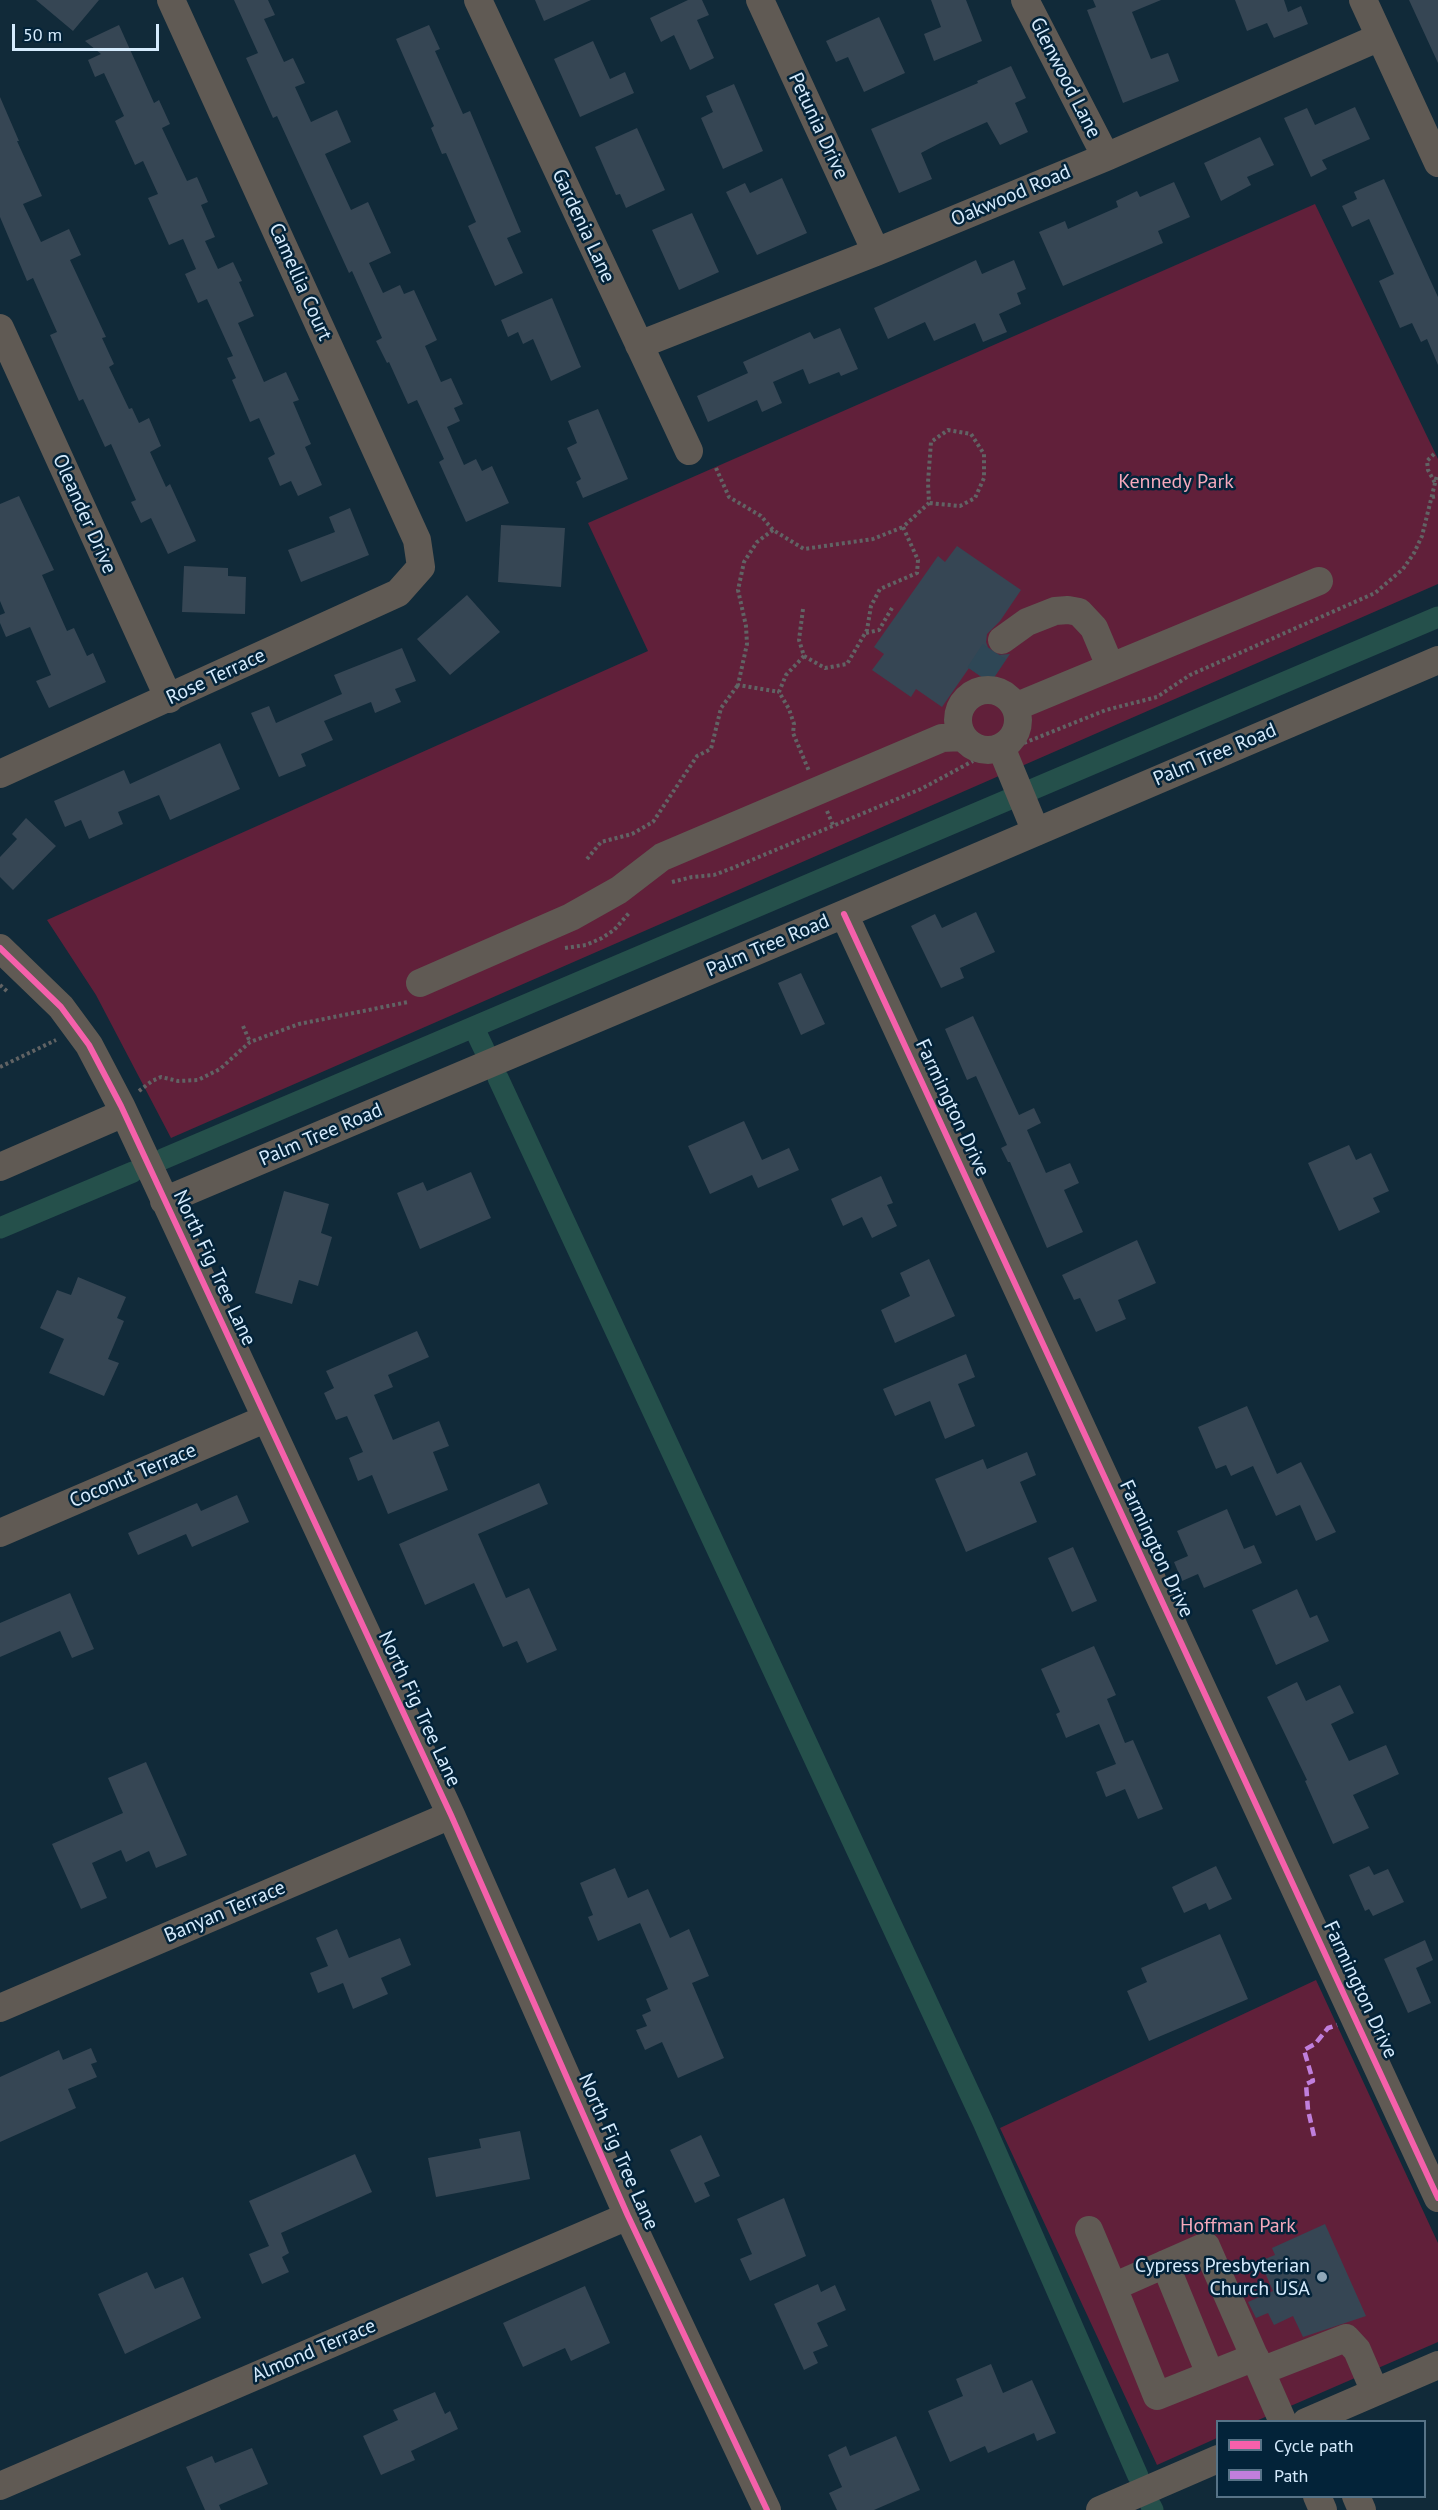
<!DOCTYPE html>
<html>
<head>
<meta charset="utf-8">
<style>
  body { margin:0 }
  #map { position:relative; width:1438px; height:2510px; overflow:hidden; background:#112a39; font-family:"PT Sans",sans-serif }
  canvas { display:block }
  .legend { position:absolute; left:1216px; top:2420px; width:210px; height:78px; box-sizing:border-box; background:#032339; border:2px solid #577387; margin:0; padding:8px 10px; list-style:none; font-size:18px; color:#d5ebfd }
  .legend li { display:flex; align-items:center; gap:12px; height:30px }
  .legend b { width:30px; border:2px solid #577387 }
  .scale { position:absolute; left:12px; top:24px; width:147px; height:27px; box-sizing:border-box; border:3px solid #d5ebfd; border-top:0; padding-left:8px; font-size:18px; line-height:21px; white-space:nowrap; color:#d5ebfd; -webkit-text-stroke:4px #032339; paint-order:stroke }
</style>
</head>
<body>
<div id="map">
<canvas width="1438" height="2510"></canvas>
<ul class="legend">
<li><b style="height:8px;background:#f560ab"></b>Cycle path</li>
<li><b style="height:8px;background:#c07fdc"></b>Path</li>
</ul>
<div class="scale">50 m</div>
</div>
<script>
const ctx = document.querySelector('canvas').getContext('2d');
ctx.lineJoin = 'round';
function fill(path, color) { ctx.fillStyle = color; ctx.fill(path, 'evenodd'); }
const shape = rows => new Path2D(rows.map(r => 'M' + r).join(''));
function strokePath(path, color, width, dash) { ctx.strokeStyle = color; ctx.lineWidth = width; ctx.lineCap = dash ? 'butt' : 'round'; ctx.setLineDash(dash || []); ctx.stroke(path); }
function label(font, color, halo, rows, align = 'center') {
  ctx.font = font + ' "PT Sans",sans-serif'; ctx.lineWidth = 5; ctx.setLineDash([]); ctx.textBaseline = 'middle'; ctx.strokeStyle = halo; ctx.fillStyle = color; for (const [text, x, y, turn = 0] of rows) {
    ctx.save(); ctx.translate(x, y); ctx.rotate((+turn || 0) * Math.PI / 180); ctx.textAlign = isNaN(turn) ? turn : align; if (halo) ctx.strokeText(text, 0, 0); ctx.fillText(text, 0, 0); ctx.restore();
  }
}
fill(shape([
  [1315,204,1438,459,1438,584,171,1138,96,995,47,920,648,651,588,523],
  [1316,1980,1438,2243,1438,2342,1256,2421,1218,2422,1217,2438,1157,2465,1000,2128]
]), '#61203a');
strokePath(shape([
  [474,1028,484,1049],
  [498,1078,983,2122,1138,2476],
  [163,1159,1438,617],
  [0,1228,133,1172],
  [1151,2506,1153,2510]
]), '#25504b', 21);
fill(shape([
  [36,0,99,0,73,31],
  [234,0,268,0,275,15,264,19,284,62,293,58,305,83,295,87,311,122,337,110,351,142,325,154,351,210,368,202,391,253,369,263,383,293,400,285,404,294,414,290,437,340,425,346,441,382,451,378,463,404,454,408,460,421,447,427,464,465,476,459,482,471,492,466,509,503,466,522,439,462,444,459,417,400,408,404,389,362,387,363,376,341,382,338,352,271,349,273,277,116,273,118,246,58,258,53],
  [535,0,591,0,544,21],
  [688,0,702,0,709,15,697,20,714,58,690,70,674,35,661,42,650,18],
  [931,0,966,0,982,41,934,61,924,34,941,27],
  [1093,0,1161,0,1132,12,1151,59,1168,53,1179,81,1123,103,1087,10,1096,7],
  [1235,0,1284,0,1288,12,1301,6,1308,24,1274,38,1267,23,1247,31],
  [1409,0,1438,0,1438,63],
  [879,17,905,73,864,92,848,57,836,62,826,41],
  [119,25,154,103,159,100,170,124,162,128,187,181,197,177,208,202,201,205,215,237,205,241,218,269,233,262,242,281,239,282,254,316,238,323,264,382,286,372,299,400,293,402,311,444,305,447,322,485,298,496,291,481,280,486,268,458,275,454,259,418,250,422,232,380,236,378,227,358,233,356,207,299,198,303,185,274,196,269,183,239,169,245,148,198,158,194,143,161,135,165,115,121,124,116,104,73,95,77,88,60,101,54,85,41],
  [429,25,440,49,435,51,463,114,470,111,521,232,507,238,523,273,495,286,468,226,476,222,446,153,442,154,431,128,434,126,396,39],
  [593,41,610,79,625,72,634,93,580,117,554,59],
  [1011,66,1026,98,1015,103,1028,132,1000,145,987,122,940,143,921,153,932,179,899,193,871,129,978,83,977,81],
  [734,84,763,151,723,169,701,118,713,112,706,96],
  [0,97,19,141,17,141,42,196,23,204,41,242,69,229,81,255,70,260,106,337,102,338,114,364,109,367,129,409,132,408,139,423,149,418,161,446,150,452,166,487,170,484,196,541,168,554,151,518,141,523,131,502,136,500,111,444,105,447,83,399,79,401,50,335,57,332,33,278,27,281,0,217],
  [1355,107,1370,139,1322,160,1327,169,1311,177,1284,118,1307,108,1315,125],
  [637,128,665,190,626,208,620,194,616,195,595,147],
  [1260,137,1274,165,1247,177,1251,185,1221,201,1204,163],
  [782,178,807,233,757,255,726,192,745,183,750,193],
  [1384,179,1438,297,1438,365,1427,339,1421,342,1412,323,1400,328,1379,281,1394,274,1369,219,1352,227,1342,206,1357,199,1354,192],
  [1174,182,1190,217,1158,231,1163,243,1063,286,1039,232,1065,221,1068,229,1118,207,1116,201,1137,191,1140,197],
  [692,213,719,272,679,290,652,230],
  [976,260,982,274,1014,260,1026,289,1017,293,1021,304,999,314,1007,332,983,342,975,323,934,341,925,322,888,339,874,308],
  [552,298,581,367,551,381,533,339,523,344,518,332,508,337,501,320],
  [840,328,858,369,841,376,839,372,809,384,803,369,773,382,782,403,762,412,757,400,708,422,697,396,748,373,743,362,810,332,814,339],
  [598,409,628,479,583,498,576,482,581,479,567,448,577,443,568,421],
  [19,496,54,570,42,575,67,631,74,628,87,656,93,653,106,682,49,708,36,681,51,675,30,627,6,637,0,623,0,615,5,613,0,601,0,504],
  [350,508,369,555,301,582,288,550,335,532,329,517],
  [501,525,565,528,561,587,498,582],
  [957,546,1021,590,1000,621,987,634,986,642,989,650,996,655,1010,654,990,683,969,668,942,707,916,689,911,697,872,670,884,654,874,647,938,556,945,562],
  [184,566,228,568,228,576,246,577,245,614,182,612],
  [467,595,500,632,450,675,417,639],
  [402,648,416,681,395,689,401,702,375,713,371,702,324,721,333,740,301,754,306,766,279,777,251,713,269,706,276,723,342,694,334,675],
  [220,743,240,789,170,820,159,795,118,812,123,824,89,839,81,820,65,827,54,801,124,770,130,784],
  [26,818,56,846,13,890,0,877,0,857,17,839,12,834],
  [976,912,995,952,960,968,964,978,941,988,911,926,935,914,942,928],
  [801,973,825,1024,801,1035,778,983],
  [973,1016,1019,1115,1034,1108,1041,1123,1027,1130,1046,1173,1070,1163,1079,1183,1064,1190,1083,1232,1047,1248,1010,1162,1008,1162,1001,1148,1007,1145,976,1076,967,1080,945,1029],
  [744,1121,762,1160,789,1148,799,1170,758,1188,752,1175,710,1194,688,1146],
  [1349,1145,1356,1160,1371,1153,1389,1191,1373,1198,1380,1212,1339,1231,1308,1163],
  [471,1172,491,1218,420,1249,397,1193,423,1182,427,1191],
  [881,1176,893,1203,887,1205,897,1226,872,1238,862,1217,843,1226,831,1199],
  [284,1191,329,1204,321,1233,332,1237,318,1286,299,1280,292,1304,255,1293],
  [1137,1240,1156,1283,1118,1300,1126,1319,1096,1332,1080,1298,1074,1300,1062,1275],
  [929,1259,955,1316,895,1343,881,1310,910,1296,900,1273],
  [78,1277,126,1297,117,1318,124,1321,108,1359,119,1363,104,1396,49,1373,64,1339,40,1328,57,1290,71,1295],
  [417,1331,429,1357,388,1375,393,1387,374,1395,393,1440,439,1421,449,1446,433,1452,448,1490,388,1514,372,1475,358,1481,349,1458,363,1452,347,1416,336,1420,324,1393,334,1388,326,1371],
  [966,1354,975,1377,958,1384,975,1426,945,1439,930,1401,895,1416,883,1389],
  [1247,1406,1277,1474,1301,1462,1336,1532,1316,1541,1300,1505,1276,1516,1253,1466,1231,1476,1226,1465,1216,1469,1198,1427],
  [1027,1452,1036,1475,1020,1482,1037,1522,966,1552,935,1479,983,1459,987,1469],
  [539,1483,548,1504,478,1534,506,1598,529,1588,557,1650,527,1663,517,1641,503,1647,474,1583,425,1605,399,1544],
  [237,1495,249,1522,192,1547,186,1534,138,1555,128,1533,197,1503,201,1511],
  [1227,1509,1244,1549,1254,1545,1262,1563,1204,1588,1198,1574,1182,1581,1174,1562,1188,1556,1177,1531],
  [1073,1547,1097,1601,1072,1612,1048,1558],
  [1297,1589,1310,1618,1317,1615,1329,1641,1276,1665,1252,1610],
  [70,1593,94,1649,72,1658,60,1631,0,1657,0,1623],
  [1094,1646,1116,1695,1107,1699,1125,1743,1133,1740,1163,1809,1138,1819,1125,1789,1106,1797,1096,1772,1116,1764,1099,1724,1066,1738,1056,1714,1060,1712,1041,1669],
  [1297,1682,1306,1701,1340,1685,1354,1713,1331,1724,1349,1761,1386,1745,1399,1774,1353,1795,1369,1828,1333,1844,1305,1781,1307,1780,1267,1697],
  [146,1762,187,1855,156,1868,149,1851,126,1862,121,1850,92,1863,107,1898,81,1909,52,1844,123,1813,108,1778],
  [1216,1866,1232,1899,1209,1910,1206,1903,1184,1913,1172,1887],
  [1369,1866,1374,1875,1388,1869,1404,1902,1373,1916,1369,1909,1365,1911,1349,1875],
  [615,1868,628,1898,648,1889,670,1938,689,1929,709,1976,692,1983,724,2058,678,2078,662,2042,645,2050,636,2030,647,2026,642,2015,651,2011,646,1999,668,1989,640,1923,598,1941,588,1917,593,1915,580,1883],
  [337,1929,349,1958,400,1938,411,1965,381,1978,388,1994,353,2009,343,1983,318,1993,310,1973,328,1966,316,1938],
  [1220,1934,1248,1999,1149,2041,1127,1991,1147,1982,1141,1968],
  [1425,1940,1433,1960,1416,1968,1431,2003,1408,2013,1384,1959],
  [91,2048,97,2062,91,2064,97,2077,68,2089,76,2108,0,2142,0,2077,59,2050,63,2060],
  [520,2131,530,2179,436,2197,428,2158,481,2148,479,2139],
  [701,2135,720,2176,704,2183,710,2196,695,2203,670,2150],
  [355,2154,372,2192,281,2233,289,2253,282,2257,289,2272,262,2284,249,2254,269,2246,249,2201],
  [784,2198,806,2256,750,2281,740,2259,752,2254,737,2219],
  [1325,2224,1366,2316,1303,2337,1293,2316,1274,2325,1268,2313,1256,2318,1248,2302,1273,2291,1260,2261,1275,2255,1272,2248],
  [147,2272,155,2289,183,2277,201,2318,125,2354,98,2294],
  [818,2284,821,2292,835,2285,846,2310,817,2323,828,2346,813,2352,818,2363,804,2370,774,2304],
  [585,2286,610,2343,571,2361,565,2348,523,2367,503,2323],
  [991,2364,1003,2393,1032,2380,1056,2433,1037,2441,1034,2433,988,2453,985,2446,950,2462,928,2411,963,2396,956,2379],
  [435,2392,445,2414,450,2411,458,2429,411,2451,415,2460,381,2475,363,2436,398,2420,393,2410],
  [896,2436,920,2490,874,2510,837,2510,829,2493,842,2487,828,2455,846,2446,850,2456],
  [252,2448,268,2484,219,2505,221,2510,205,2510,186,2467,212,2456,215,2463]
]), '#364654');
strokePath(shape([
  [979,675,1002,640]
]), '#2e4756', 28, [28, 14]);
strokePath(shape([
  [1434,454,1427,461,1428,470,1435,483],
  [716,468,729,497,761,516,773,530,804,549,873,539,903,527],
  [1432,497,1438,496],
  [773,530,757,542,744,562,738,590,746,626,747,644,738,685,779,692],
  [803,609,799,640,804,656,786,675,779,692,789,709,794,724,793,733,809,771],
  [866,633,879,630,892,608],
  [804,656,825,668,847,664,867,630,871,606,880,589,917,573,918,560,903,527,929,503,928,482,931,442,948,430,971,434,984,454,984,478,975,498,960,506,929,503],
  [1024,743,1106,710,1157,697,1190,675,1375,593,1403,569,1414,553,1422,536,1437,475],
  [827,811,833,825],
  [587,859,601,842,632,834,653,822,697,756,711,749,721,708,738,685],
  [672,882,692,877,714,875,735,867,921,789,973,761],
  [565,948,586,945,602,938,614,930,629,913],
  [0,985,8,992],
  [243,1026,250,1042],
  [0,1067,56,1040],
  [139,1091,152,1081,161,1077,178,1081,198,1080,220,1069,250,1042,299,1024,408,1002]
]), '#616364', 4, [3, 3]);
strokePath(shape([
  [478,0,689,451],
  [760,0,876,252],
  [1025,0,1106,157],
  [1363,0,1438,163],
  [0,328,169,699],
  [639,345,876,252,1106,157,1380,37],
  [1002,640,1027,622,1055,611,1068,610,1079,612,1094,628,1110,666],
  '958 720a30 30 0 1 1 60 0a30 30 0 1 1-60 0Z',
  [1015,707,1319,581],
  [1001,747,1036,832],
  [0,774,398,593,421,567,417,540,171,0],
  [844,914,1438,2198],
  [0,948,61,1007,89,1045,121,1106,451,1815,628,2216,767,2510],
  [420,983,571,917,619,890,662,857,942,738,963,737],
  [0,1167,124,1113],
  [164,1201,844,914,1438,660],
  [0,1533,265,1419],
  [0,2008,451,1815],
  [1089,2230,1113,2287,1206,2246,1283,2422],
  [1165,2264,1210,2374],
  [1113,2287,1157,2396,1255,2357],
  [1261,2371,1346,2338,1357,2350,1375,2392],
  [1306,2422,1438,2365],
  [0,2486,628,2216],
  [1317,2496,1323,2510],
  [1356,2496,1362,2510],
  [1100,2510,1218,2459]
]), '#605a54', 28);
strokePath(shape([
  [1314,2136,1308,2110,1306,2084,1313,2081,1304,2050,1315,2044,1328,2028,1337,2025]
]), '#c07fdc', 4.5, [9, 4.5]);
strokePath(shape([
  [844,914,1438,2198],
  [0,948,61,1007,89,1045,121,1106,451,1815,628,2216,767,2510]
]), '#f560ab', 6);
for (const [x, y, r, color] of [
  [1322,2277,6,"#90a7b8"]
]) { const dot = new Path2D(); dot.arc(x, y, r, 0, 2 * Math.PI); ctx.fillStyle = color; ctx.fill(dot); strokePath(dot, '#032339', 2); }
label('20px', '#d5ebfd', '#032339', [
  ["Glenwood Lane",1065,78,63],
  ["Petunia Drive",818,126,65],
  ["Oakwood Road",1011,196,-23],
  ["Gardenia Lane",583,226,65],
  ["Camellia Court",300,282,66],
  ["Oleander Drive",84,514,66],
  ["Rose Terrace",216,677,-25],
  ["Palm Tree Road",1215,755,-23],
  ["Palm Tree Road",768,946,-23],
  ["Farmington Drive",952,1108,65],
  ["Palm Tree Road",321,1135,-23],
  ["North Fig Tree Lane",214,1268,65],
  ["Coconut Terrace",133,1476,-23],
  ["Farmington Drive",1156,1549,65],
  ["North Fig Tree Lane",419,1709,65],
  ["Banyan Terrace",225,1912,-23],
  ["Farmington Drive",1360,1990,65],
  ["North Fig Tree Lane",618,2152,66],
  ["Almond Terrace",314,2351,-23]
]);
label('20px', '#f6a9bc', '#032339', [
  ["Kennedy Park",1176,482],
  ["Hoffman Park",1238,2226]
]);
label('20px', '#d5ebfd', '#032339', [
  ["Cypress Presbyterian",1310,2266],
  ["Church USA",1310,2289]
], 'right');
</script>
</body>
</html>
